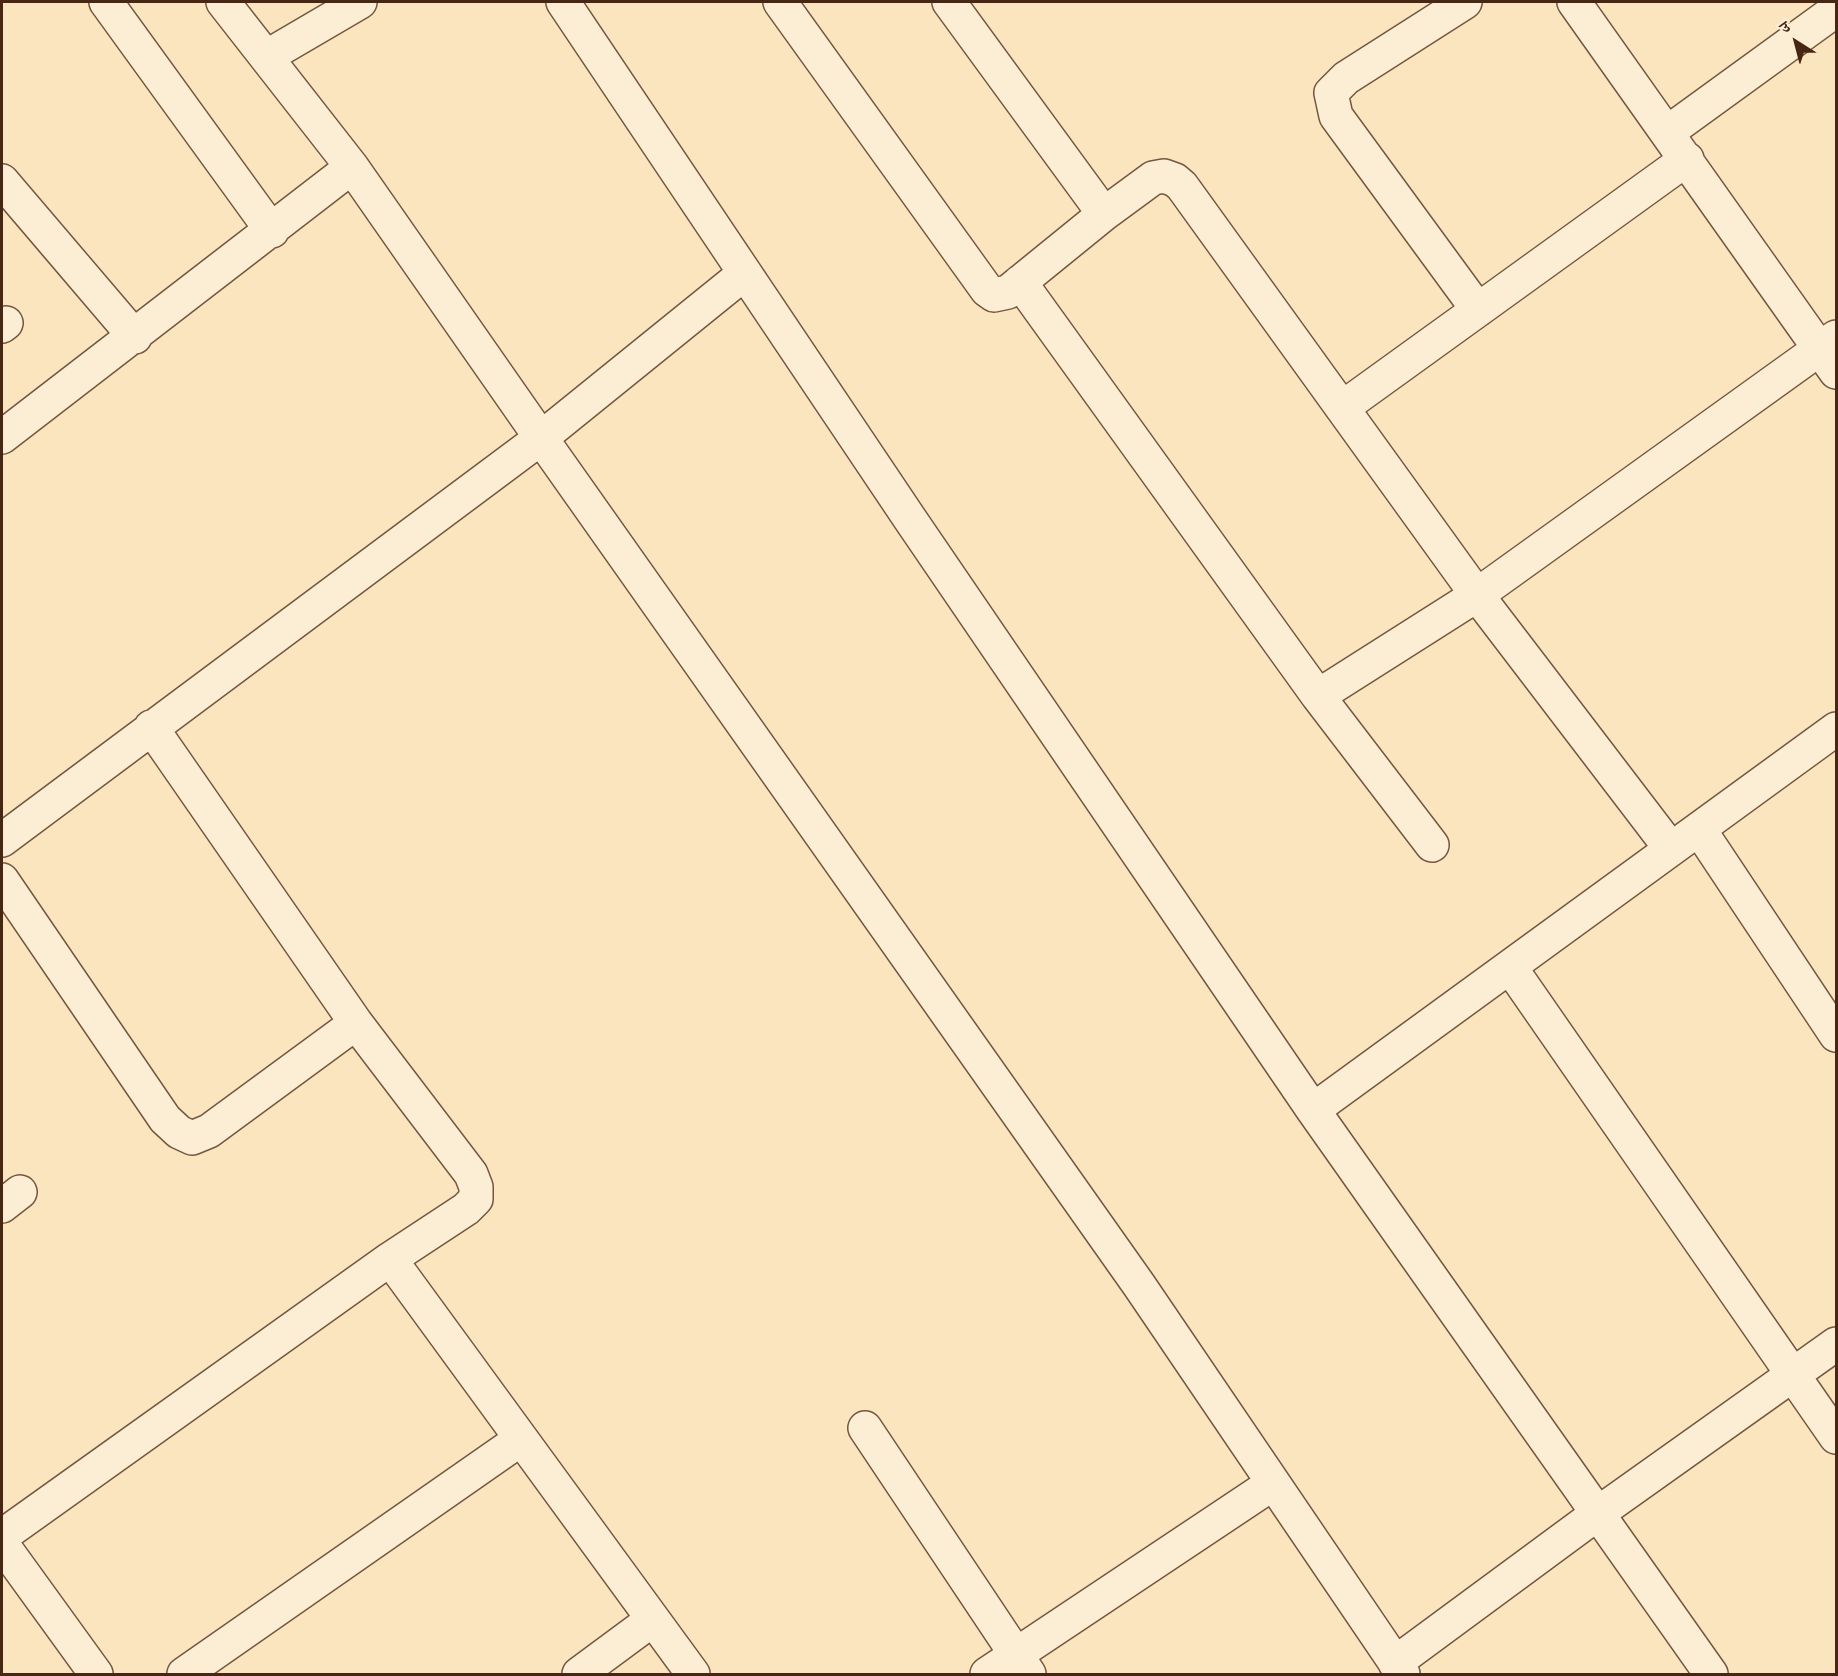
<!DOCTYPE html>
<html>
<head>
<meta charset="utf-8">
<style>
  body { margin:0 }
  #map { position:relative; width:1838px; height:1676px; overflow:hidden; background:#fbe5be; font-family:"IM FELL Double Pica","Noto Serif Devanagari",serif }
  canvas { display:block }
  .frame { position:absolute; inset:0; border:3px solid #482616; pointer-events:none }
  .north { position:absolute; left:1766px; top:12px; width:60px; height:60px; -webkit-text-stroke:4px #fceed5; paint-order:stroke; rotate:324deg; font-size:16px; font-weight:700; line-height:24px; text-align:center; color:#482616 }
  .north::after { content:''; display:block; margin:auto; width:21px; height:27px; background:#482616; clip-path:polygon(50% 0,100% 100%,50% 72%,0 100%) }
</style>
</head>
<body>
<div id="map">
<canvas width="1838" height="1676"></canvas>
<div class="frame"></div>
<div class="north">उ</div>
</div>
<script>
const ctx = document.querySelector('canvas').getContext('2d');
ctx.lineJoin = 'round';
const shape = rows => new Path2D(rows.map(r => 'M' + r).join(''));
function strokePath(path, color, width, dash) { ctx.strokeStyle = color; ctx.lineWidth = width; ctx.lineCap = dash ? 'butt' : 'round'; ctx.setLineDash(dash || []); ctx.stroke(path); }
const street = shape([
  [106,2,272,231],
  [223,2,352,167,541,438,1139,1285,1403,1674],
  [563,2,910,519,1313,1110,1711,1674],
  [780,2,987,290,994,295,1008,292,1104,214,1153,178,1164,176,1175,180,1182,186,1477,595,1671,849],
  [949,2,1104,214],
  [1465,2,1346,78,1331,93,1336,116,1478,310],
  [1574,2,1836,372],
  [266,57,360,2],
  [1668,132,1836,10],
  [2,181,135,337],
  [1020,282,1318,696,1432,845],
  [2,326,6,323],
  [1342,408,1687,159],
  [2,437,352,167],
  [1318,696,1477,595,1836,337],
  [1699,829,1836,1035],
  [2,840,541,438,745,273],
  [2,880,165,1119,179,1132,192,1138,209,1131,356,1023],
  [1510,967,1836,1437],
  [1313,1110,1836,729],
  [2,1206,20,1192],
  [390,1259,693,1674],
  [865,1428,1029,1674],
  [2,1536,390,1259,466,1209,476,1199,476,1187,471,1174,356,1023,151,727],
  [2,1544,96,1674],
  [1395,1663,1597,1514,1836,1344],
  [184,1674,521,1439],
  [579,1674,652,1620],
  [987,1674,1272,1484]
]);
strokePath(street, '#755640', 36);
strokePath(street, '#fceed5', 33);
</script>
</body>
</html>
